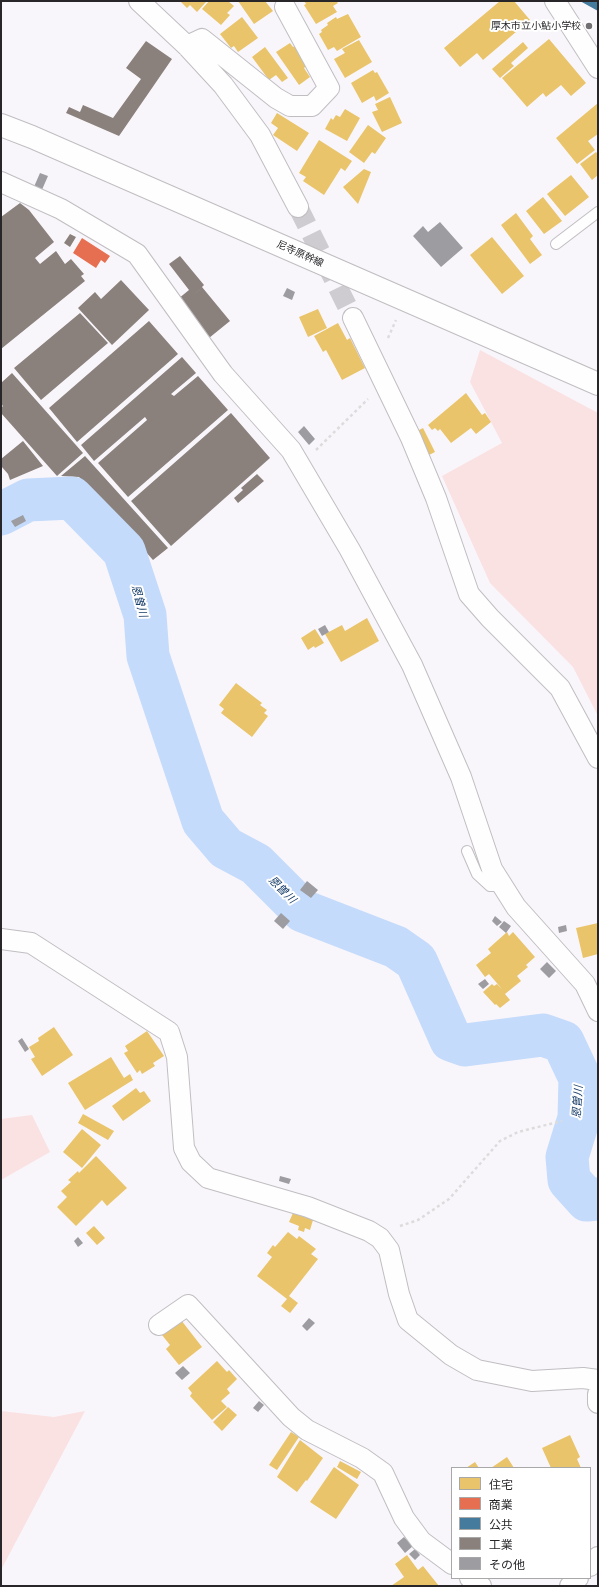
<!DOCTYPE html>
<html>
<head>
<meta charset="utf-8">
<style>
  body { margin:0 }
  #map { position:relative; width:599px; height:1587px; overflow:hidden; background:#f9f6fb; font-family:"IBM Plex Serif","Noto Sans JP",serif }
  canvas { display:block }
  .frame { position:absolute; inset:0; border:2px solid #282629; pointer-events:none }
  .legend { position:absolute; left:451px; top:1467px; width:140px; height:112px; box-sizing:border-box; background:#fff; border:1px solid #a9a8a9; margin:0; padding:5px 7px; list-style:none; font-size:12px; color:#282629 }
  .legend li { display:flex; align-items:center; gap:8px; height:20px }
  .legend b { width:20px; border:1px solid #a9a8a9 }
</style>
</head>
<body>
<div id="map">
<canvas width="599" height="1587"></canvas>
<div class="frame"></div>
<ul class="legend">
<li><b style="height:11px;background:#e9c46a"></b>住宅</li>
<li><b style="height:11px;background:#e76f51"></b>商業</li>
<li><b style="height:11px;background:#457b9d"></b>公共</li>
<li><b style="height:11px;background:#8a817c"></b>工業</li>
<li><b style="height:11px;background:#9d9ca0"></b>その他</li>
</ul>
</div>
<script>
const ctx = document.querySelector('canvas').getContext('2d');
ctx.lineJoin = 'round';
function fill(path, color) { ctx.fillStyle = color; ctx.fill(path, 'evenodd'); }
const shape = rows => new Path2D(rows.map(r => 'M' + r).join(''));
function strokePath(path, color, width, dash) { ctx.strokeStyle = color; ctx.lineWidth = width; ctx.lineCap = dash ? 'butt' : 'round'; ctx.setLineDash(dash || []); ctx.stroke(path); }
function label(font, color, halo, rows, align = 'center') {
  ctx.font = font + ' "IBM Plex Serif","Noto Sans JP",serif'; ctx.lineWidth = 4; ctx.setLineDash([]); ctx.textBaseline = 'middle'; ctx.strokeStyle = halo; ctx.fillStyle = color; for (const [text, x, y, turn = 0] of rows) {
    ctx.save(); ctx.translate(x, y); ctx.rotate((+turn || 0) * Math.PI / 180); ctx.textAlign = isNaN(turn) ? turn : align; if (halo) ctx.strokeText(text, 0, 0); ctx.fillText(text, 0, 0); ctx.restore();
  }
}
fill(shape([
  [480,350,598,413,598,716,573,667,490,583,442,476,502,443,470,382],
  [32,1115,50,1152,1,1180,1,1119],
  [1,1411,54,1417,85,1411,1,1570]
]), '#fae1e2');
fill(shape([
  [180,1,207,1,197,12,190,5,187,8],
  [209,1,228,1,234,6,227,13,230,15,221,25,202,9],
  [238,1,265,1,273,11,254,24],
  [304,1,336,1,338,3,333,6,337,12,316,24,304,5,306,4],
  [500,1,514,1,530,20,483,60,477,53,460,67,444,48],
  [348,14,361,37,337,51,334,47,328,50,319,34,322,32,321,30,328,25,327,23,336,17,337,19],
  [242,17,258,38,238,52,234,46,231,48,220,34],
  [549,39,586,83,571,96,561,85,546,97,543,93,527,107,502,78],
  [359,40,372,62,345,78,334,59,345,53,342,49],
  [523,42,528,48,511,63,514,66,500,78,492,69],
  [290,43,293,47,295,46,302,55,300,56,306,66,304,68,310,77,299,85,276,52],
  [265,47,288,78,282,82,276,75,269,80,252,57],
  [373,70,375,73,377,72,389,93,376,101,374,96,362,103,351,83],
  [390,97,402,123,382,132,372,112,378,110,375,104],
  [598,103,598,134,588,141,595,150,577,164,556,138],
  [345,109,360,118,347,141,325,129,331,118,333,120,336,115,340,117],
  [277,113,309,133,297,151,273,135,278,128,271,123],
  [368,125,386,138,375,154,372,152,364,163,349,152],
  [319,140,352,161,345,171,341,168,324,195,303,181,306,177,299,173],
  [596,152,598,154,598,175,592,180,580,164],
  [364,169,371,172,358,204,343,187],
  [571,175,589,197,565,216,547,194],
  [543,197,562,221,544,234,526,211],
  [516,213,533,236,530,239,542,255,530,264,501,225],
  [492,237,524,276,502,294,470,255],
  [318,309,327,328,308,337,299,317],
  [338,323,347,340,350,338,365,368,342,380,326,350,323,352,314,336],
  [466,393,482,415,485,413,491,422,476,434,471,428,451,443,440,429,438,431,435,428,432,430,428,425],
  [423,428,435,452,427,456,415,432],
  [367,618,379,641,341,662,325,634,342,625,345,631],
  [315,629,324,643,315,648,314,646,308,650,301,638],
  [236,683,262,703,260,705,267,710,264,713,268,716,252,737,221,713,224,709,219,705],
  [598,923,598,954,583,958,576,928],
  [507,932,509,936,513,932,535,957,526,965,528,967,517,976,521,981,505,994,510,1000,500,1008,496,1004,495,1005,483,992,492,984,494,986,497,984,502,989,489,974,485,977,476,965,491,953,488,949],
  [54,1027,73,1055,42,1076,31,1059,35,1057,29,1047,39,1041,38,1038],
  [147,1031,164,1056,153,1063,155,1066,142,1074,140,1070,137,1073,124,1053,128,1051,125,1046],
  [111,1057,124,1078,130,1074,133,1080,85,1110,68,1083],
  [136,1088,140,1093,144,1091,151,1101,123,1121,112,1106],
  [83,1114,114,1131,108,1140,78,1123],
  [82,1129,101,1145,82,1168,63,1152],
  [96,1156,127,1188,107,1206,102,1200,76,1226,57,1207,67,1197,61,1191,71,1182,68,1180,78,1171,79,1173],
  [293,1213,313,1220,310,1230,305,1228,304,1232,298,1230,299,1226,289,1222],
  [94,1226,105,1238,97,1245,86,1233],
  [288,1232,297,1239,299,1236,316,1249,311,1254,318,1259,289,1296,298,1303,290,1313,281,1306,287,1299,257,1276,272,1257,267,1253,273,1245,275,1247],
  [181,1320,202,1347,179,1365,166,1349,170,1345,162,1335],
  [217,1361,227,1372,229,1370,237,1379,227,1389,230,1393,221,1401,227,1407,212,1420,190,1396,192,1393,188,1388],
  [228,1407,237,1415,222,1431,213,1422],
  [291,1432,299,1437,277,1470,269,1465],
  [570,1435,580,1457,577,1459,581,1468,551,1468,542,1448],
  [300,1440,323,1458,307,1481,306,1480,297,1492,277,1477],
  [507,1457,514,1468,491,1468],
  [340,1461,361,1472,357,1479,337,1467],
  [475,1462,479,1468,466,1468],
  [334,1467,359,1485,336,1519,310,1502],
  [407,1555,418,1570,423,1566,439,1586,391,1586,404,1577,395,1564]
]), '#e9c46a');
fill(shape([
  [82,238,110,256,105,263,101,260,96,268,73,253]
]), '#e76f51');
fill(shape([
  [580,1,598,1,598,11]
]), '#457b9d');
fill(shape([
  [146,41,172,59,119,136,66,113,69,107,80,112,83,105,113,118,141,79,126,68],
  [20,203,29,210,54,242,35,258,40,264,56,251,65,264,71,259,84,274,81,276,85,281,1,349,1,217],
  [70,234,76,237,70,247,64,243],
  [180,256,204,285,196,293,202,287,230,321,209,338,178,299,189,290,169,264],
  [121,280,149,310,112,345,78,308,95,292,101,299],
  [80,313,108,343,41,400,14,368],
  [149,321,178,354,77,442,49,408],
  [182,357,196,373,171,394,174,396,198,376,228,410,128,497,98,463,147,420,145,417,94,461,81,445],
  [12,373,83,453,57,476,1,413,1,408,3,406,1,404,1,395,2,394,1,392,1,383],
  [231,413,270,458,171,546,131,501],
  [23,441,43,466,10,480,8,474,1,466,1,459],
  [85,456,168,548,153,560,79,477,61,476],
  [257,474,264,481,238,503,234,498,243,490,241,488]
]), '#8a817c');
strokePath(shape([
  [1,514,28,500,72,498,124,551,145,615,148,656,203,821,226,848,256,864,303,911,396,947,416,961,451,1040,465,1045,543,1035,563,1042,580,1078,579,1118,567,1157,569,1180,587,1200,598,1199]
]), '#c4dbfb', 43);
fill(shape([
  [40,173,48,176,41,192,33,189],
  [440,222,463,248,441,267,413,236,423,226,428,232],
  [287,288,295,292,292,300,283,296],
  [304,426,315,439,309,445,298,432],
  [23,515,26,521,15,527,11,521],
  [325,625,329,632,322,636,318,629],
  [307,881,318,890,311,898,300,890],
  [281,913,290,921,283,929,274,921],
  [495,916,502,922,497,926,492,921],
  [504,921,511,926,506,933,499,927],
  [566,925,567,931,559,933,558,927],
  [547,962,556,971,549,978,540,969],
  [485,979,489,984,483,989,478,984],
  [22,1038,29,1049,25,1052,18,1041],
  [280,1176,291,1179,289,1184,279,1181],
  [78,1237,83,1243,78,1247,74,1241],
  [309,1318,315,1323,307,1331,302,1326],
  [183,1366,190,1373,182,1380,175,1373],
  [259,1401,264,1405,258,1412,253,1408],
  [404,1537,413,1546,405,1553,397,1543],
  [415,1549,420,1555,415,1560,409,1554]
]), '#9d9ca0');
strokePath(shape([
  [298,207,353,318]
]), '#cfccd1', 20, [20, 10]);
const lane = shape([
  [556,244,598,212],
  [467,851,477,874,490,886,503,886]
]);
const street = shape([
  [139,1,187,46,223,85,260,135,298,207],
  [555,1,598,68],
  [187,46,202,39,276,98,290,106,312,106,329,88,285,7],
  [1,182,61,209,137,254,223,374,291,450,350,550,412,665,461,777,492,869,516,907,585,984,598,1011],
  [353,318,411,438,436,498,469,594,490,618,560,688,598,758],
  [1,939,31,943,169,1032,177,1057,184,1148,191,1162,208,1178,308,1207,369,1231,380,1238,389,1250,399,1294,408,1320,451,1355,477,1370,532,1381,583,1378,598,1380],
  [159,1325,188,1305,291,1417,307,1430,362,1458,383,1473,404,1518,421,1541,452,1564],
  [598,1394,598,1403],
  [590,1566,598,1557],
  [470,1578,481,1586],
  [570,1586,578,1578]
]);
const secondary = shape([
  [1,125,32,137,598,384]
]);
strokePath(lane, '#c1bec2', 12);
strokePath(street, '#c1bec2', 22);
strokePath(secondary, '#c1bec2', 24);
strokePath(shape([
  [388,338,396,320],
  [316,450,368,399],
  [400,1226,418,1220,449,1199,500,1141,518,1132,562,1121]
]), '#dcdcdc', 2.5, [3, 3]);
strokePath(lane, '#fefefe', 10);
strokePath(street, '#fefefe', 20);
strokePath(secondary, '#fefefe', 22);
for (const [x, y, r, color] of [
  [589,26,4,"#716f72"]
]) { const dot = new Path2D(); dot.arc(x, y, r, 0, 2 * Math.PI); ctx.fillStyle = color; ctx.fill(dot); strokePath(dot, '#fff', 1.5); }
label('10px', '#282629', '#fff', [
  ["厚木市立小鮎小学校",581,26]
], 'right');
label('10px', '#282629', '#fff', [
  ["尼寺原幹線",300,254,24]
]);
label('italic 11px', '#153b67', '#fff', [
  ["恩曽川",139,601,75],
  ["恩曽川",282,890,45],
  ["恩曽川",578,1102,-86]
]);
</script>
</body>
</html>
